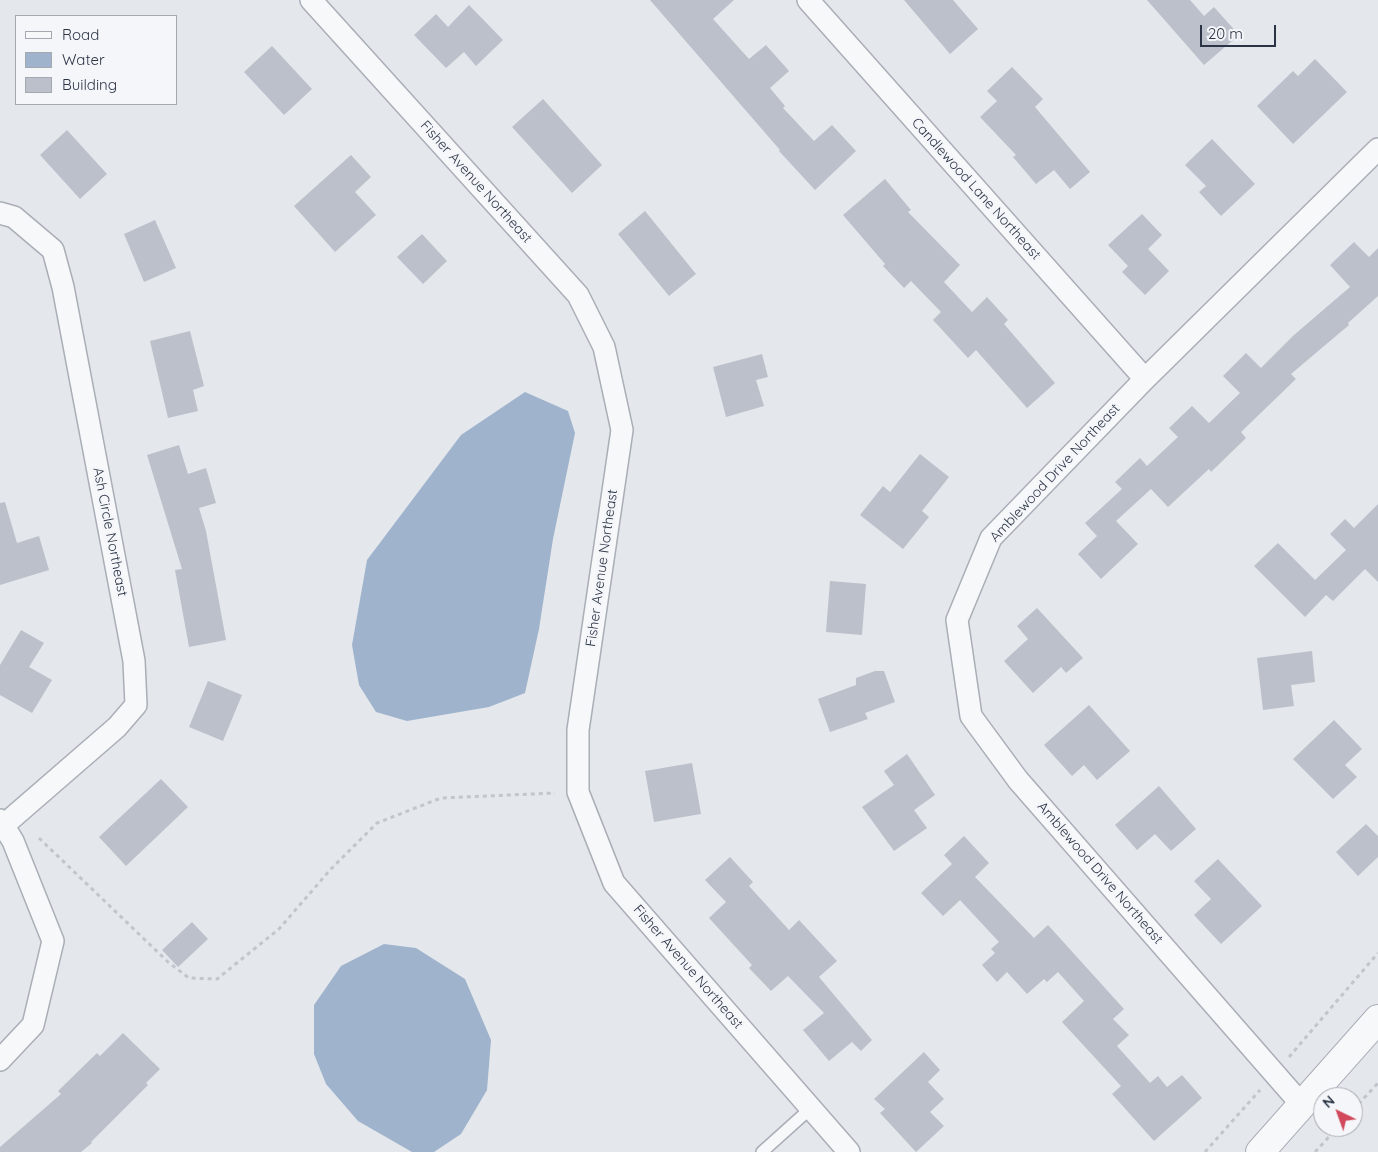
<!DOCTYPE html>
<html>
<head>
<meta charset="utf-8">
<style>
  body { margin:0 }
  #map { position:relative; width:1378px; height:1152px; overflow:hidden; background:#e4e7ec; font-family:Quicksand,sans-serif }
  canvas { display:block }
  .legend { position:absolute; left:15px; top:15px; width:162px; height:90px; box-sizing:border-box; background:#f4f6f9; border:1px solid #a4a8b1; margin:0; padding:6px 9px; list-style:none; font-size:15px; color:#2b3445 }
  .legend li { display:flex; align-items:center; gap:10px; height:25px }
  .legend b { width:25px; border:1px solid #a4a8b1 }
  .north { position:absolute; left:1313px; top:1087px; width:50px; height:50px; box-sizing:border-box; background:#f4f6f9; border:1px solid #a4a8b1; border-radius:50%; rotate:318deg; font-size:14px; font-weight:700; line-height:20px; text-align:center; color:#2b3445 }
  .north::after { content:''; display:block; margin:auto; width:18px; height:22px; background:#d1495b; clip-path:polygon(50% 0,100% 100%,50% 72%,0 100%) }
  .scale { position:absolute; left:1200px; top:25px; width:76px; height:22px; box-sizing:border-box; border:2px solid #2b3445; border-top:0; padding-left:6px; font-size:15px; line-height:18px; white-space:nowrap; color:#2b3445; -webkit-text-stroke:4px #f4f6f9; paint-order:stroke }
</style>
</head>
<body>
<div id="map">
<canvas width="1378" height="1152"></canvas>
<ul class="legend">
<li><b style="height:6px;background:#f7f8fa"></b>Road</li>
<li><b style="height:14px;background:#9fb4cc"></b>Water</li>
<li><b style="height:14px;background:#bbc0ca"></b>Building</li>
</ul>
<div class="north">N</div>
<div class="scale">20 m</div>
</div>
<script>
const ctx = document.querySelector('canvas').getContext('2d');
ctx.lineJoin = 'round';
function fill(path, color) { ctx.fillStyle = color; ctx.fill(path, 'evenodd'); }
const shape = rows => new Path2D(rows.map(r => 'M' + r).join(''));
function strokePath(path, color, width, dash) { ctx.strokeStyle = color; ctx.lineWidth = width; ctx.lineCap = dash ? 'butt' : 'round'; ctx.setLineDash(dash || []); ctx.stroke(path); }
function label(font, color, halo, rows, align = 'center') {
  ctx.font = font + ' Quicksand,sans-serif'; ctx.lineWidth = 5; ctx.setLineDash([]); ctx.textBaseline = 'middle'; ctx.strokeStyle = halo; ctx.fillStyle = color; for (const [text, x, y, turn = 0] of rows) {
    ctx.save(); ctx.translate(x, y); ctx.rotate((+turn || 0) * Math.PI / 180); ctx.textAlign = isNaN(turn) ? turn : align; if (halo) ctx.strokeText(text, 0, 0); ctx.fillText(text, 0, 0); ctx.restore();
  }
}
fill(shape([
  [525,392,568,411,575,433,553,539,539,629,525,693,489,707,407,721,376,712,359,685,352,645,367,560,461,435],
  [384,944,416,948,465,979,491,1040,487,1090,461,1134,434,1152,412,1152,358,1121,326,1084,314,1054,314,1005,341,966]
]), '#9fb4cc');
fill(shape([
  [650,0,734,0,713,19,749,59,766,45,789,71,770,88,785,106,783,108,814,141,832,125,856,151,815,190,779,151,780,150],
  [904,0,953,0,978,29,950,54],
  [1147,0,1190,0,1204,16,1214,7,1239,35,1204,65],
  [469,5,503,40,476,66,464,52,446,68,414,35,436,14,448,27],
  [272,46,312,89,284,115,244,72],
  [1315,59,1347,92,1293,144,1257,106,1293,71,1298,76],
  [1012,67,1043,99,1035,107,1090,172,1070,189,1054,170,1036,184,1013,157,1016,155,980,117,997,101,987,91],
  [543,99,602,165,572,193,512,127],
  [67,130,107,174,80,199,40,155],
  [1212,139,1255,184,1221,216,1199,192,1206,186,1185,165],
  [351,155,371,177,355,192,376,215,335,252,294,206],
  [885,179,911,210,908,212,960,265,944,282,972,312,987,297,1008,320,1004,324,1055,383,1027,408,976,350,968,358,933,320,941,312,911,281,904,288,883,266,885,264,843,215],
  [645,211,696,274,669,296,618,234],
  [1142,214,1162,235,1148,249,1169,271,1145,295,1122,272,1128,266,1108,245],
  [155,220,176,268,144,282,124,234],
  [422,234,447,261,423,284,397,257],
  [1354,242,1369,257,1378,248,1378,296,1348,323,1349,325,1291,374,1296,379,1241,432,1246,438,1211,472,1209,469,1168,507,1151,489,1116,521,1138,544,1101,579,1078,554,1097,536,1085,523,1122,489,1115,482,1140,458,1147,466,1178,437,1169,428,1192,406,1209,423,1240,393,1223,376,1246,353,1261,368,1294,335,1350,287,1330,265],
  [190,331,204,386,193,390,198,411,168,418,150,341],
  [762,354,768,377,756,380,764,406,726,417,713,367],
  [179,445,188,474,206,468,216,503,199,508,206,531,226,640,189,647,175,570,182,569,147,455],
  [920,454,949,477,922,511,929,517,903,549,860,515,883,486,890,492],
  [5,502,17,543,39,536,49,570,0,585,0,503],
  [1378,504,1378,582,1365,569,1333,601,1326,595,1305,617,1254,566,1278,543,1315,580,1346,550,1330,534,1345,519,1354,528],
  [830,581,866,584,862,635,826,632],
  [1037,608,1083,658,1066,673,1061,667,1033,693,1004,661,1028,639,1017,626],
  [21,630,44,643,29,667,52,680,32,713,0,695,0,665],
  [1312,651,1315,682,1291,685,1294,706,1263,710,1257,658],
  [875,671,884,671,895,702,865,713,868,719,830,732,818,699,856,685,856,678],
  [208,681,242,695,223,741,189,727],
  [1089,705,1130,751,1097,780,1084,765,1072,776,1044,745],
  [1334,720,1362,749,1345,765,1357,777,1333,799,1293,759],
  [907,754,935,795,914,810,927,828,894,851,862,807,894,785,884,771],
  [692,763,701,814,654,822,645,771],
  [161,779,188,807,126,866,99,837],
  [1159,786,1196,829,1171,851,1155,834,1137,850,1115,825],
  [1366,824,1378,836,1378,857,1358,876,1336,852],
  [964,836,989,863,975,877,1034,938,1048,925,1124,1009,1113,1019,1129,1035,1117,1046,1150,1083,1158,1076,1167,1087,1182,1075,1202,1098,1154,1141,1112,1094,1121,1086,1062,1022,1084,1001,1058,972,1047,982,1044,979,1027,994,1007,972,997,982,982,965,995,953,991,949,999,942,960,900,943,916,921,893,952,864,944,855],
  [730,857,753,882,749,886,789,930,799,920,837,961,819,977,872,1040,861,1051,852,1042,829,1061,803,1030,824,1013,788,976,771,991,749,968,752,965,709,918,726,902,705,880],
  [1218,859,1262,906,1221,944,1194,915,1211,899,1194,881],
  [192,922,208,939,178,967,162,950],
  [123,1033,160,1069,146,1083,148,1085,91,1142,92,1143,81,1152,0,1152,0,1147,61,1094,58,1091,97,1053,100,1056],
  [924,1052,940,1070,928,1082,944,1099,930,1112,944,1126,916,1152,880,1113,885,1109,874,1099]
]), '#bbc0ca');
const service = shape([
  [762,1152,811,1108]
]);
const minor = shape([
  [311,0,578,295,604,347,622,430,578,730,578,792,614,883,849,1152],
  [808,0,1145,379],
  [0,213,14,217,53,250,63,287,134,661,136,705,117,727,4,825],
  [0,820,13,841,53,941,33,1025,0,1060],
  [1302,1105,1018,780,971,716,957,620,991,538,1145,379,1378,149]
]);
const tertiary = shape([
  [1260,1152,1378,1019]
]);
strokePath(service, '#a9aeb7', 14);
strokePath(minor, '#a9aeb7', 24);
strokePath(tertiary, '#a9aeb7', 30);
strokePath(shape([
  [39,838,168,962,189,978,217,979,279,929,330,870,377,823,441,798,555,793],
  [1289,1057,1378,953],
  [1353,1110,1378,1083],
  [1205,1152,1260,1090],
  [1315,1152,1338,1127]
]), '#c2c5cb', 3, [4, 4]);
strokePath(service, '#f7f8fa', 11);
strokePath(minor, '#f7f8fa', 21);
strokePath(tertiary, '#f7f8fa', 28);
label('14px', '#2b3445', '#f4f6f9', [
  ["Fisher Avenue Northeast",476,182,48],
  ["Candlewood Lane Northeast",976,189,48],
  ["Amblewood Drive Northeast",1055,473,-47],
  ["Ash Circle Northeast",110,532,79],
  ["Fisher Avenue Northeast",602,568,-82],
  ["Amblewood Drive Northeast",1100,873,49],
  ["Fisher Avenue Northeast",688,967,49]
]);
</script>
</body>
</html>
